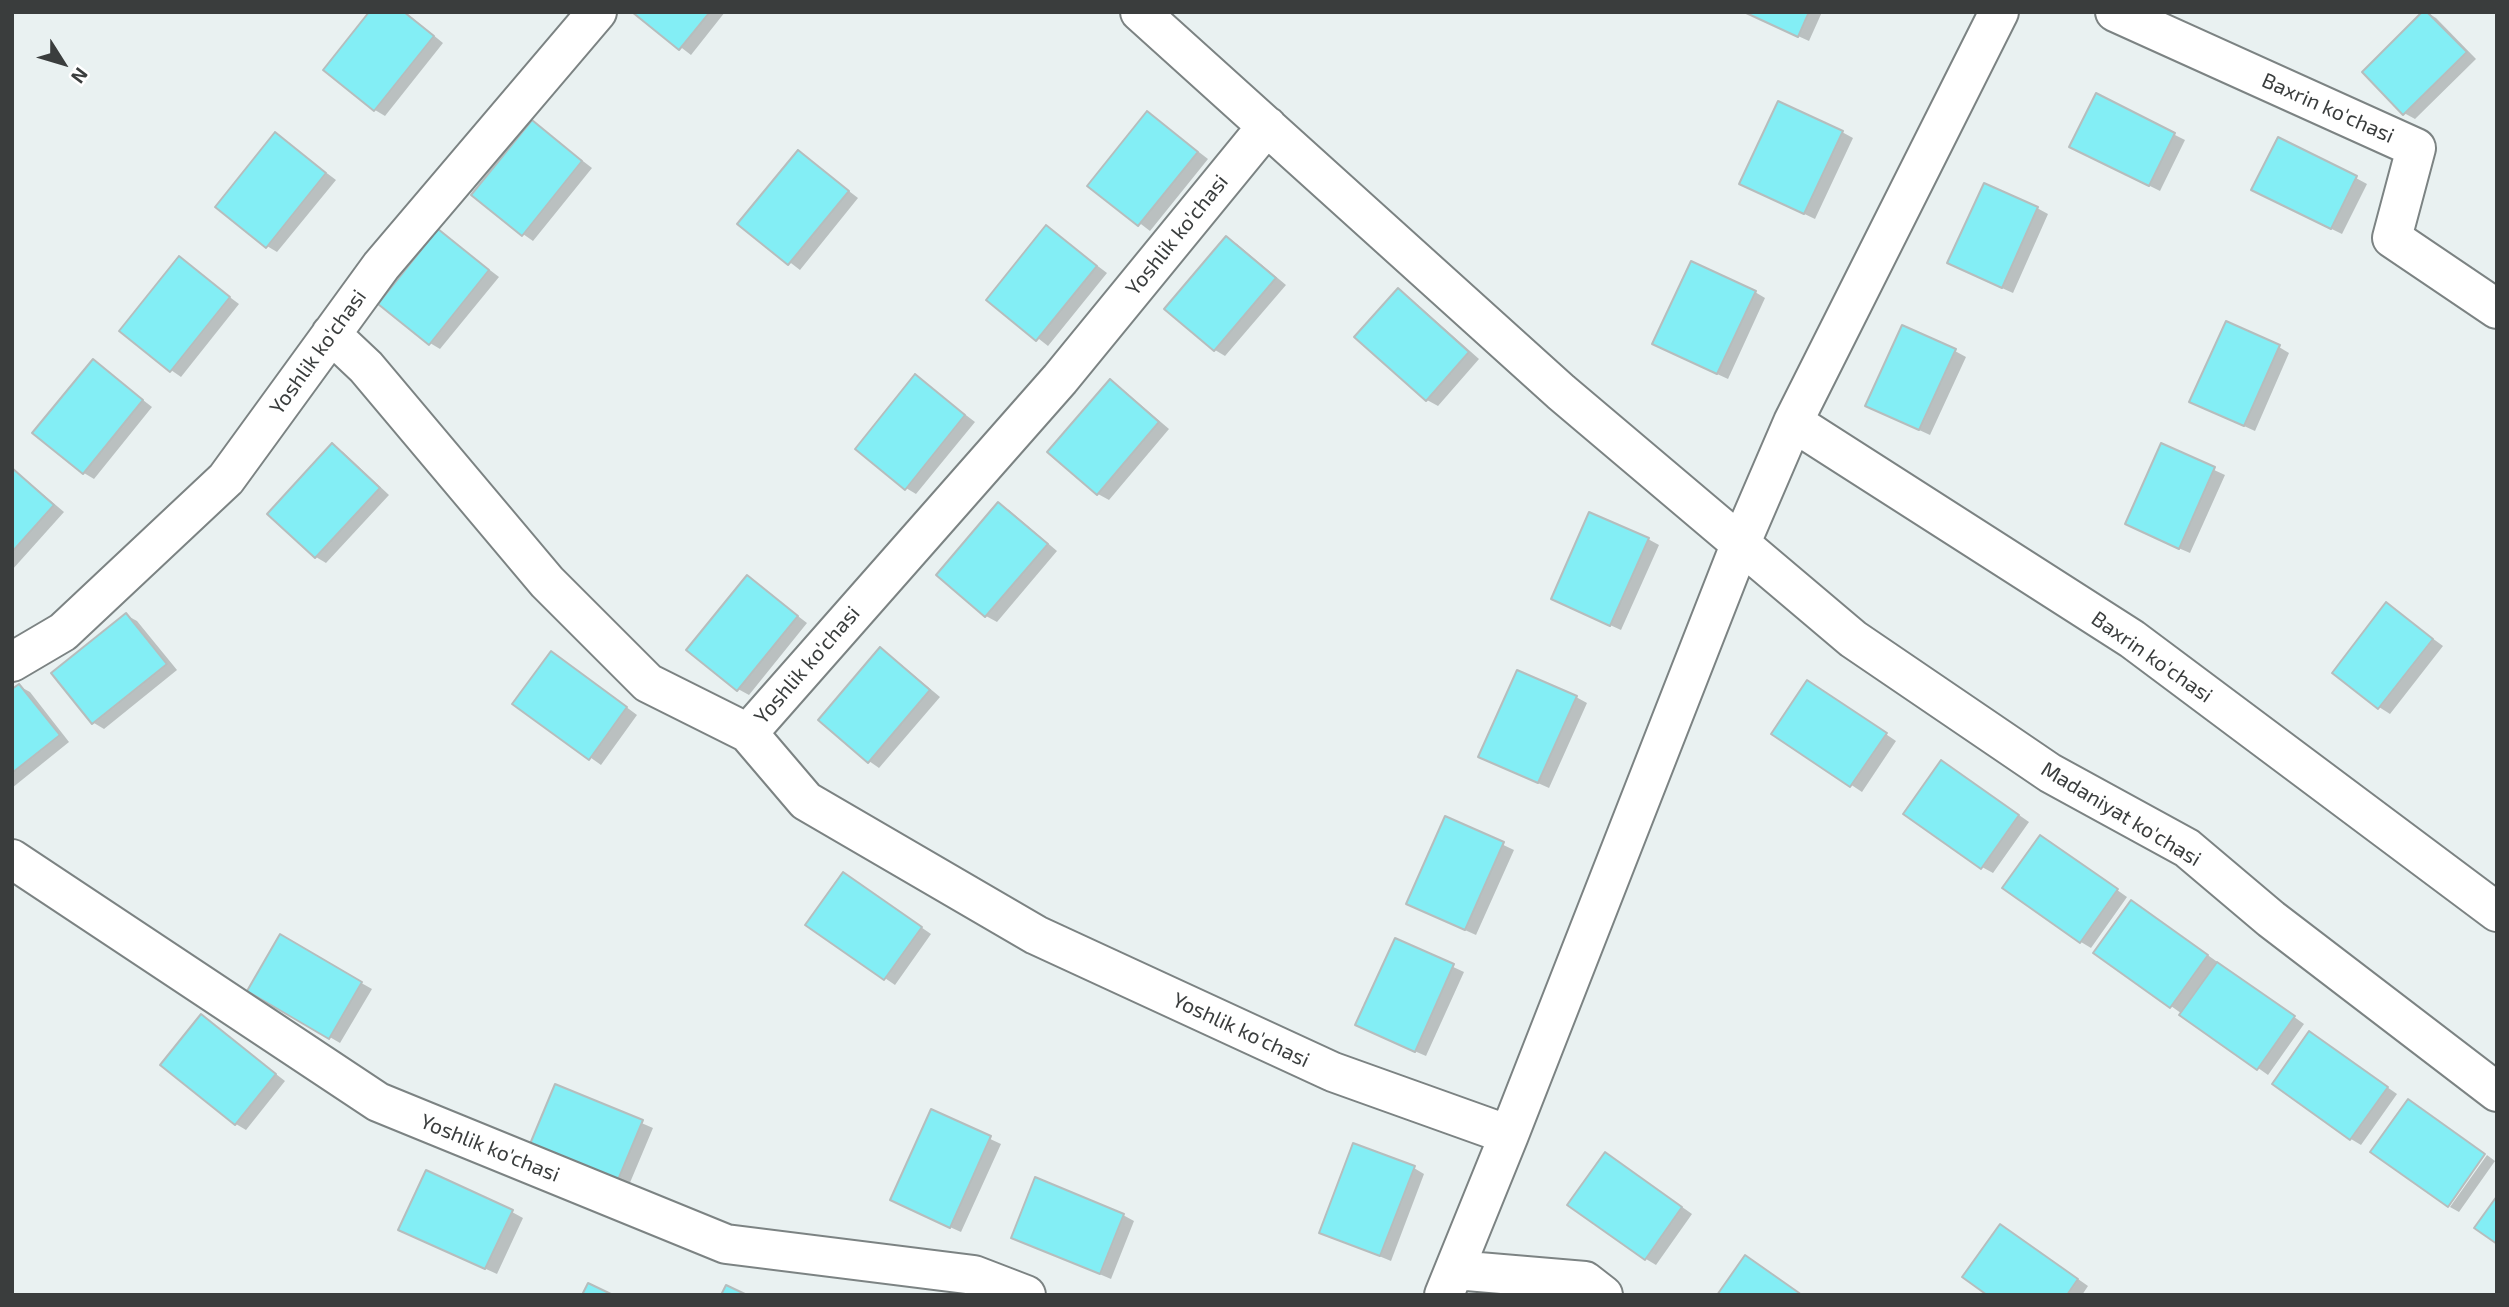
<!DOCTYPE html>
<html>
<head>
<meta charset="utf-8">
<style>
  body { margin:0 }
  #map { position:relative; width:2509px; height:1307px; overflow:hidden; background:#e9f1f1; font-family:"Exo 2",sans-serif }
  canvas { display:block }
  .frame { position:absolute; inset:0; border:14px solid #3a3d3d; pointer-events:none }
  .north { position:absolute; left:28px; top:28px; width:70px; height:70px; -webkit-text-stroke:5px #fff; paint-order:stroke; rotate:127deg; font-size:19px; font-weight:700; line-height:28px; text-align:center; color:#3a3d3d }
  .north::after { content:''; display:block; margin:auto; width:24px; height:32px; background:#3a3d3d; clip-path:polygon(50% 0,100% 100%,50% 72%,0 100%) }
</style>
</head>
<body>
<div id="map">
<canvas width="2509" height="1307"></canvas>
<div class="frame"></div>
<div class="north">N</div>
</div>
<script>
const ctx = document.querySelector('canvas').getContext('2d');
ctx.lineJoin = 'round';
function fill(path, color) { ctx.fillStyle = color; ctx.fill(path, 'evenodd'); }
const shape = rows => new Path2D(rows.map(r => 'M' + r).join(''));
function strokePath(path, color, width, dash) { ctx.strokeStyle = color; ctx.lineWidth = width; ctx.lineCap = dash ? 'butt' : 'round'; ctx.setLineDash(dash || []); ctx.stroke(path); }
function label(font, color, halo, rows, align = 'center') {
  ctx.font = font + ' "Exo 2",sans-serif'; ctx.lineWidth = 5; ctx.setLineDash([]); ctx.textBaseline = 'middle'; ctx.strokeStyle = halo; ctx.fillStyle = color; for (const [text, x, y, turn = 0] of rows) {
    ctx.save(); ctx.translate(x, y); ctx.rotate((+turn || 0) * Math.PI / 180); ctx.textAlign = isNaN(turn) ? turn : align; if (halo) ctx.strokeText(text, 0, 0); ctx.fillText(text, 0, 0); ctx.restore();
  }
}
fill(shape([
  [371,12,405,12,443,43,385,116,375,110],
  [635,12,725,12,691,55],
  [1745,12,1822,12,1809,41],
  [2426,12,2436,18,2476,59,2415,119,2404,113],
  [2097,96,2185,140,2160,191,2082,152],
  [1148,113,1208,159,1150,231,1090,185],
  [532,122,592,168,533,241,523,234],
  [1842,132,1853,138,1815,219,1752,189],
  [275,134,336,180,277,252,267,246],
  [798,152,858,198,800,270,740,224],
  [2356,178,2367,184,2342,234,2264,196],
  [2037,208,2048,214,2013,293,1960,269],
  [1046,227,1107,273,1048,346,988,299],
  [439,231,499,277,440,349,430,343],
  [1227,238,1237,244,1286,285,1225,356,1215,350],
  [179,259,239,304,181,377,171,370],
  [1398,291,1409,297,1479,359,1438,406,1427,400],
  [1755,292,1765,298,1728,379,1665,350],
  [2279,347,2289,353,2255,431,2202,407],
  [1955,351,1966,357,1930,435,1878,411],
  [93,361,152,407,94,479,84,473],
  [915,376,975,422,916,494,906,488],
  [1110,382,1121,388,1169,429,1109,500,1098,494],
  [333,446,343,452,389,495,326,563,316,557],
  [2162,446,2225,475,2190,553,2137,530],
  [12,468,64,512,12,570],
  [998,504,1009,510,1057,551,997,622,986,616,939,575],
  [1648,539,1659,545,1621,630,1553,599],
  [747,577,807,623,749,695,738,689],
  [2387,605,2443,646,2390,714,2379,707],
  [126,615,137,621,177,670,104,729,94,723],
  [881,649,891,656,940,697,879,768,869,761],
  [562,659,637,715,601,765,514,703],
  [19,686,30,692,69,742,12,788,12,692],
  [1818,688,1896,741,1862,792,1773,733],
  [1576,697,1587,703,1549,788,1491,762],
  [1952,768,2029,822,1993,873,1982,867],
  [1446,818,1514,850,1476,935,1418,909],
  [2051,843,2127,897,2091,948,2081,942],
  [844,874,931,934,895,985,808,925],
  [2142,908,2304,1024,2268,1075,2095,952],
  [280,937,372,989,340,1043,249,990],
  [1395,940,1464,972,1426,1056,1368,1031],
  [201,1016,285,1081,246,1130,236,1124],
  [2320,1040,2397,1094,2361,1145,2351,1139],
  [556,1086,653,1128,629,1185,542,1149],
  [932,1112,1001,1144,961,1232,903,1206],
  [2487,1155,2495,1161,2459,1212,2450,1207],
  [1616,1160,1692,1214,1656,1265,1646,1259],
  [1414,1168,1424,1174,1391,1261,1321,1232],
  [512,1212,523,1218,497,1274,411,1235],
  [1123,1215,1134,1221,1111,1279,1013,1237],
  [2011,1232,2088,1286,2082,1295,1990,1295]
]), '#0003');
const building = shape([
  [369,12,404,12,434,36,374,111,323,70,369,12],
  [632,12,710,12,679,50,632,12],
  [1744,12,1809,12,1798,37,1744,12],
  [2422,12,2427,12,2467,52,2403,115,2362,72,2422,12],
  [2096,93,2175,133,2149,186,2069,147,2096,93],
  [1778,101,1843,131,1804,214,1739,184,1778,101],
  [1147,111,1198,152,1138,226,1087,186,1147,111],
  [532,120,582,161,522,236,471,195,532,120],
  [275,132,326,173,266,248,215,207,275,132],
  [2278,137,2357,176,2331,229,2251,190,2278,137],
  [798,150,849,191,788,265,737,224,798,150],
  [1984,183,2038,207,2002,288,1947,263,1984,183],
  [1046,225,1097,266,1036,341,986,300,1046,225],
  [438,229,489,270,429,345,378,304,438,229],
  [1226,236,1276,278,1214,351,1164,309,1226,236],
  [179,256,230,297,170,372,119,331,179,256],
  [1691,261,1756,291,1717,374,1652,344,1691,261],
  [1398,288,1469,352,1426,401,1354,337,1398,288],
  [2226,321,2280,345,2244,426,2189,402,2226,321],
  [1902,325,1956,349,1919,430,1865,406,1902,325],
  [93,359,143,400,83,474,32,433,93,359],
  [915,374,965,415,905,490,855,449,915,374],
  [1110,379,1159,422,1097,495,1047,452,1110,379],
  [332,443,380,488,315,558,267,514,332,443],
  [2161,443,2215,467,2179,549,2125,524,2161,443],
  [12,468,54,505,12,552,12,468],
  [998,502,1048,544,985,617,936,575,998,502],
  [1589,512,1649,538,1610,626,1551,599,1589,512],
  [747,575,798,616,737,691,686,650,747,575],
  [2386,602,2433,639,2378,709,2332,673,2386,602],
  [126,613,167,664,92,724,51,673,126,613],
  [880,647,930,690,868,763,818,720,880,647],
  [551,651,627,707,589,760,512,704,551,651],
  [1517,670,1577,696,1538,783,1478,757,1517,670],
  [1807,680,1887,733,1850,787,1771,734,1807,680],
  [19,684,60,735,12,773,12,689,19,684],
  [1941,760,2019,815,1981,869,1903,814,1941,760],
  [1445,816,1504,842,1465,930,1406,904,1445,816],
  [2040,835,2118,889,2080,943,2002,888,2040,835],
  [843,872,922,927,884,980,805,925,843,872],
  [2131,900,2208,955,2170,1008,2093,953,2131,900],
  [280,934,362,982,329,1039,247,991,280,934],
  [1395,938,1454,964,1415,1052,1355,1025,1395,938],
  [2217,962,2295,1016,2257,1070,2179,1015,2217,962],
  [201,1014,276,1074,235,1125,160,1065,201,1014],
  [2309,1031,2388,1087,2350,1140,2272,1084,2309,1031],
  [555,1084,643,1120,618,1180,530,1144,555,1084],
  [2408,1099,2485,1154,2448,1207,2370,1152,2408,1099],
  [931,1109,991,1136,950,1228,890,1200,931,1109],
  [1353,1143,1415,1166,1380,1256,1319,1233,1353,1143],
  [1605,1152,1682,1207,1645,1260,1567,1205,1605,1152],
  [426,1170,513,1210,485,1269,398,1230,426,1170],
  [1035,1177,1124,1214,1100,1274,1011,1238,1035,1177],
  [2497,1196,2497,1244,2474,1228,2497,1196],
  [2000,1224,2078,1279,2067,1295,1987,1295,1962,1277,2000,1224],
  [1745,1255,1802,1295,1717,1295,1745,1255],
  [588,1283,613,1295,582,1295,588,1283],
  [726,1285,747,1295,721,1295,726,1285]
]);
fill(building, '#83eef5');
strokePath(building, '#b6bdbd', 2);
const street = shape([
  [1140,12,1561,392,1853,639,2050,773,2187,848,2271,919,2497,1092],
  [2115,12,2416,148,2392,238,2497,309],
  [1267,126,1060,379,748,733,806,801,1036,935,1333,1072,1509,1135],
  [331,334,366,367,547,582,648,683,748,733],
  [1793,422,2132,639,2497,912],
  [12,662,63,632,226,479,381,266,597,12],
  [12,859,378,1102,726,1244,974,1275,1026,1295],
  [1455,1270,1585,1281,1603,1295],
  [1444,1295,1509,1135,1740,545,1793,422,1999,12]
]);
strokePath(street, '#7c8383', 42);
strokePath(street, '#fff', 38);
label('21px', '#3a3d3d', '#fff', [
  ["Baxrin ko'chasi",2328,108,24],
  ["Yoshlik ko'chasi",1177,235,-51],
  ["Yoshlik ko'chasi",318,352,-54],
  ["Baxrin ko'chasi",2152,657,35],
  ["Yoshlik ko'chasi",807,665,-49],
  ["Madaniyat ko'chasi",2121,814,31],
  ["Yoshlik ko'chasi",1241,1030,25],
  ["Yoshlik ko'chasi",490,1148,22]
]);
</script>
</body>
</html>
